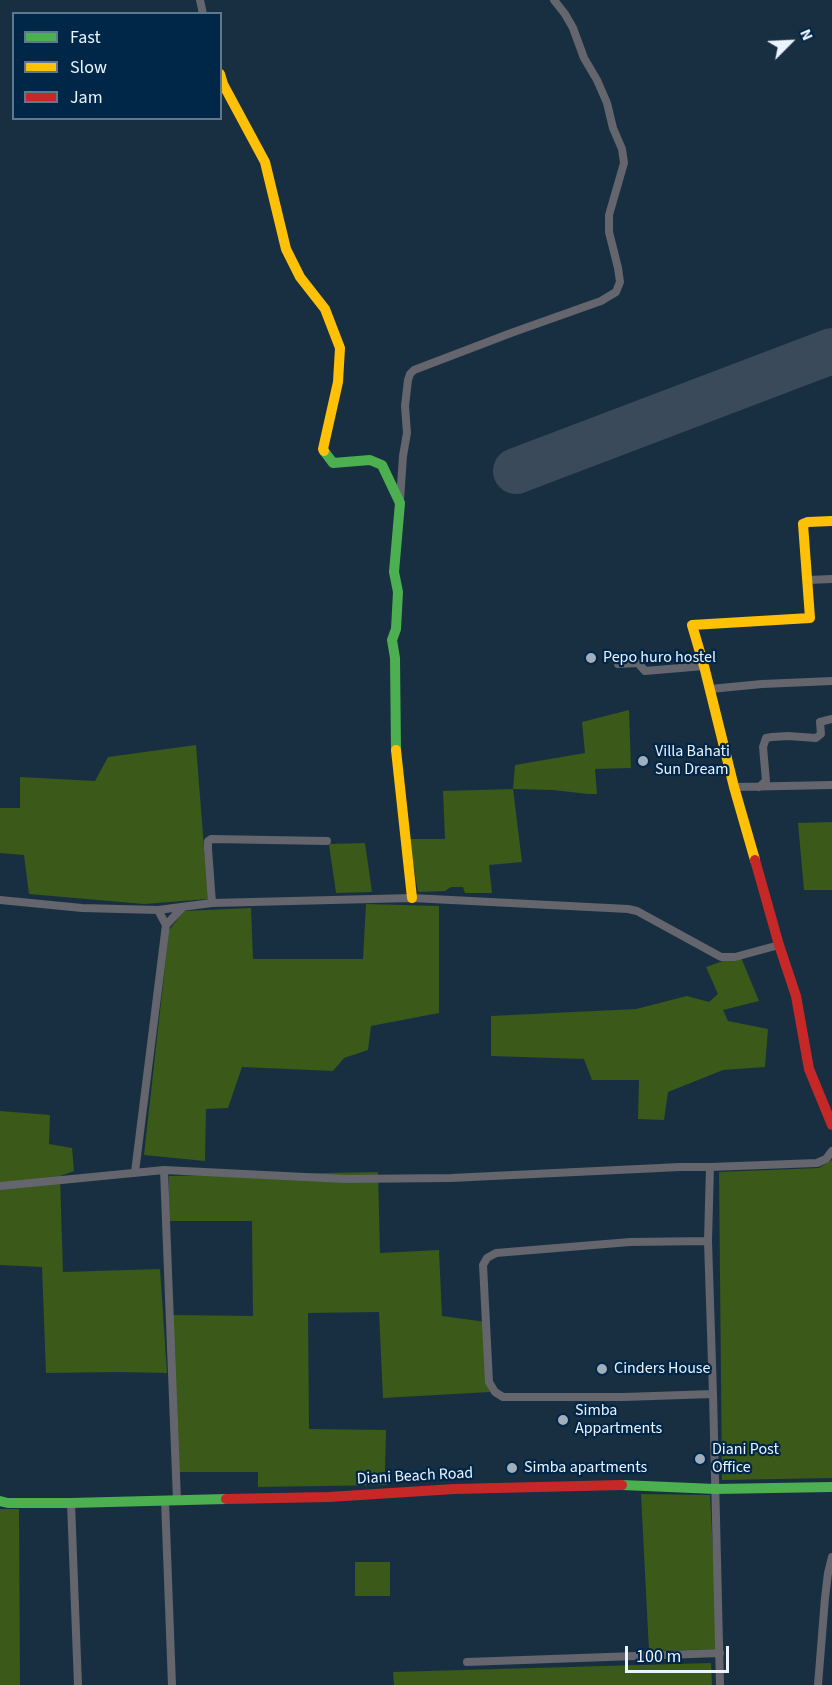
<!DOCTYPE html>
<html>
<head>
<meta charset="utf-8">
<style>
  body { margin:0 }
  #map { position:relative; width:832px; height:1685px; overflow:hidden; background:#182f42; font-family:"Source Sans 3",sans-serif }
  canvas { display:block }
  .legend { position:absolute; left:12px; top:12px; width:210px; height:108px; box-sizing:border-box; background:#002648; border:2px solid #5e7890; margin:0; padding:8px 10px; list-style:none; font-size:18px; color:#ebf3fd }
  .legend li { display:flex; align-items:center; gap:12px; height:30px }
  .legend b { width:30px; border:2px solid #5e7890 }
  .north { position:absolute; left:760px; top:12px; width:60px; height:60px; -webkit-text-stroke:4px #002648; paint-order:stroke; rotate:66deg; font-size:16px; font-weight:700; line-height:24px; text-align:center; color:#ebf3fd }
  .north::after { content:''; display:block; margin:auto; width:21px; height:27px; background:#ebf3fd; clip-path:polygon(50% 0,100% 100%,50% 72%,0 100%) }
  .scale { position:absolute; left:625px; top:1646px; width:104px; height:27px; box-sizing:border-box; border:3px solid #ebf3fd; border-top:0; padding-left:8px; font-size:18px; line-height:21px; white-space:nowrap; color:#ebf3fd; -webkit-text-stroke:4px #002648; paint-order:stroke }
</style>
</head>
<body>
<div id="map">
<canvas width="832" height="1685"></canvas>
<ul class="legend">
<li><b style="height:8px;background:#4caf50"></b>Fast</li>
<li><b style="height:8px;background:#ffc107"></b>Slow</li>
<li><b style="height:8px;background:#c62828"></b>Jam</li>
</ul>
<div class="north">N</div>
<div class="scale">100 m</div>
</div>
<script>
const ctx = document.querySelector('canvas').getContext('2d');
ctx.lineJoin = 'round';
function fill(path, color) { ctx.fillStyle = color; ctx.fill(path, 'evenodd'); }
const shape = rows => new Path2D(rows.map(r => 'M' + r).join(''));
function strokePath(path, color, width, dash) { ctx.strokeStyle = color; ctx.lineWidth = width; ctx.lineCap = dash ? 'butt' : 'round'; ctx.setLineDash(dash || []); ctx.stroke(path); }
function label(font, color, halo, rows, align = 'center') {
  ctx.font = font + ' "Source Sans 3",sans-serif'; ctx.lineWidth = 4.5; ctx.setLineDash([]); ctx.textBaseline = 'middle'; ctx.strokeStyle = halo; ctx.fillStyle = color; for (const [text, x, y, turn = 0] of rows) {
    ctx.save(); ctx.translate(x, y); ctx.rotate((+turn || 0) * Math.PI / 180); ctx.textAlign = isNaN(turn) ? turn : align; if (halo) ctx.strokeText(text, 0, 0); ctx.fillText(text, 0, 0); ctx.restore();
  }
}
fill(shape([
  [629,710,631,768,595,769,597,794,588,794,553,790,513,789,522,862,489,865,492,893,465,893,463,887,451,887,445,891,418,892,409,839,445,839,443,791,513,789,515,765,585,753,582,722],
  [196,745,208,899,144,904,29,894,24,855,0,853,0,808,20,808,20,777,95,781,108,757],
  [832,822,832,890,804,890,798,823],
  [365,843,372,892,336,893,329,844],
  [366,904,439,906,439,1013,371,1026,368,1050,344,1058,333,1071,242,1067,228,1108,206,1109,205,1161,144,1155,169,930,184,911,251,908,253,959,363,959],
  [740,955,759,1001,723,1010,728,1021,768,1029,765,1067,723,1070,668,1092,664,1120,638,1119,639,1080,592,1080,584,1059,491,1056,491,1016,636,1009,687,996,709,1002,718,994,706,967],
  [0,1111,50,1115,49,1144,72,1148,74,1171,60,1176,63,1272,160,1269,167,1373,118,1372,46,1373,42,1267,0,1265],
  [832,1160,832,1478,722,1480,719,1172,819,1168],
  [378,1172,380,1253,439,1250,442,1316,486,1322,490,1392,383,1398,379,1312,308,1313,309,1429,386,1430,385,1470,387,1485,258,1487,258,1472,178,1472,172,1315,253,1316,252,1221,169,1221,169,1176],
  [641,1494,710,1495,718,1649,649,1651],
  [0,1509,19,1509,20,1685,0,1685],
  [355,1562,390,1562,390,1596,355,1596],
  [711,1663,712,1685,394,1685,393,1672]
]), '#3b5918');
strokePath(shape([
  [516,471,832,351]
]), '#3a4a5a', 46);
strokePath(shape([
  [200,0,203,14],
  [400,500,403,456,407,433,405,406,408,380,410,374,414,370,511,333,601,301,616,292,620,282,618,268,609,232,609,215,624,163,622,149,613,128,607,103,597,80,584,58,573,28,565,14,554,0],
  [808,580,832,579],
  [618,664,638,663,645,671,704,666],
  [710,689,762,684,832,681],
  [734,787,832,785],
  [759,787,766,781,763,747,766,738,772,737,788,736,816,738,821,734,820,722,832,719],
  [0,900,82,908,158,910,166,925,135,1172],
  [212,903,208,849,208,841,211,839,327,841],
  [158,910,212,903,412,898,628,909,637,911,721,957,735,957,779,945],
  [166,925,183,907],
  [164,1170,177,1500],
  [0,1186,164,1170,345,1179,451,1178,680,1167,710,1167],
  [708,1241,630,1242,496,1253,487,1258,483,1265,489,1382,495,1392,503,1397,624,1397,713,1394],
  [165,1500,172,1685],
  [71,1503,78,1685],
  [467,1662,720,1653],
  [720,1685,713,1394,708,1241,710,1167,817,1163,826,1159,832,1151],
  [818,1685,825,1598,828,1573,832,1557]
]), '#64656d', 8);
strokePath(shape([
  [324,451,333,463,370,460,382,465,400,503,394,572,398,592,396,629,392,640,395,658,396,750],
  [622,1485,715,1489,832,1487],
  [0,1501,8,1503,71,1503,226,1499]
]), '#4caf50', 10);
strokePath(shape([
  [220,74,223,84,265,162,286,249,300,277,325,309,340,348,338,382,323,449,324,451],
  [396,750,412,898],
  [755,860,734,787,704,666,692,625,810,618,803,524,808,522,832,521]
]), '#ffc107', 10);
strokePath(shape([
  [755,860,779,945,796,996,809,1069,832,1125],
  [226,1499,329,1497,454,1489,622,1485]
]), '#c62828', 10);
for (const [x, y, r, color] of [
  [591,658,6,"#a1aebc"],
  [643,761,6,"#a1aebc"],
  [602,1369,6,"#a1aebc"],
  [563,1420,6,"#a1aebc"],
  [700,1459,6,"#a1aebc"],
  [512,1468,6,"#a1aebc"]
]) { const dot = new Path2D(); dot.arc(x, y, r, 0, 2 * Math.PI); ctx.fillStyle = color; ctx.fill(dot); strokePath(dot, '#002648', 2); }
label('16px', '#ebf3fd', '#002648', [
  ["Pepo huro hostel",603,658],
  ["Villa Bahati",655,752],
  ["Sun Dream",655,770],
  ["Cinders House",614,1369],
  ["Simba",575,1411],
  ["Appartments",575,1429],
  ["Diani Post",712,1450],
  ["Office",712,1468],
  ["Simba apartments",524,1468]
], 'left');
label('16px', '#ebf3fd', '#002648', [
  ["Diani Beach Road",415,1477,-3]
]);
</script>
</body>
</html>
